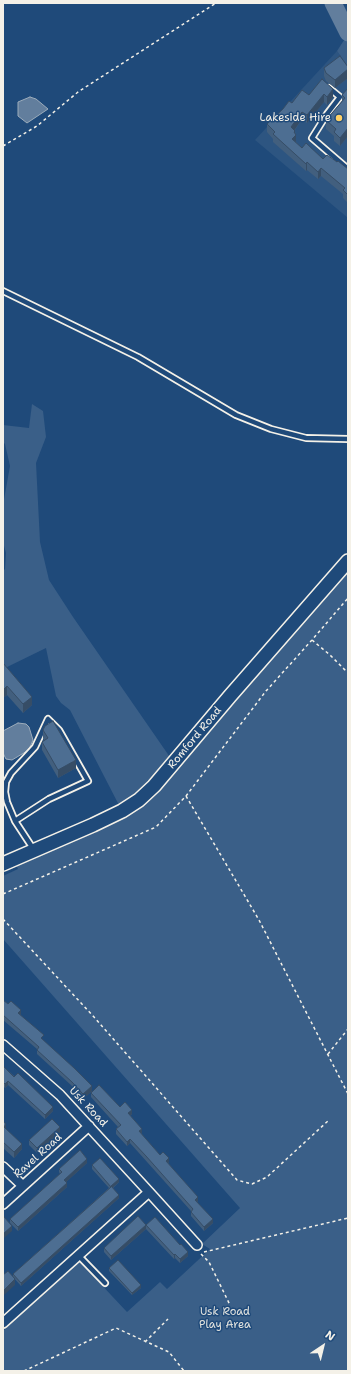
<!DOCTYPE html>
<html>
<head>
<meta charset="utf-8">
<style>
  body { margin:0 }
  #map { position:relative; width:351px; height:1374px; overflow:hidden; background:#1f4a7a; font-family:"Shantell Sans",sans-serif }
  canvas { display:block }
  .frame { position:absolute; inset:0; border:4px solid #f4f1e8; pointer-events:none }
  .north { position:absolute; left:303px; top:1326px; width:40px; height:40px; -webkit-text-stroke:3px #1f4a7a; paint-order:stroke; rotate:35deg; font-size:11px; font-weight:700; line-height:16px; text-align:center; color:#f4f1e8 }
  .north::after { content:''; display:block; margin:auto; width:14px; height:18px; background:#f4f1e8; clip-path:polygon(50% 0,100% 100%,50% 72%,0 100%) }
</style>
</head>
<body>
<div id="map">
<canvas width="351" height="1374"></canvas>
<div class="frame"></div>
<div class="north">N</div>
</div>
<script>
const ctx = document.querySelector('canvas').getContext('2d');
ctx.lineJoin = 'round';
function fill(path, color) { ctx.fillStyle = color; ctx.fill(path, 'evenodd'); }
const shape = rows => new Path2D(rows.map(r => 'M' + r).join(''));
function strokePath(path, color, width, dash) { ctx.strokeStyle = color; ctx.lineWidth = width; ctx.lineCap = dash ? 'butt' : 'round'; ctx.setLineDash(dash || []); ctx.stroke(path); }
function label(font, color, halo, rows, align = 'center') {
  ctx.font = font + ' "Shantell Sans",sans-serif'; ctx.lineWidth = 3; ctx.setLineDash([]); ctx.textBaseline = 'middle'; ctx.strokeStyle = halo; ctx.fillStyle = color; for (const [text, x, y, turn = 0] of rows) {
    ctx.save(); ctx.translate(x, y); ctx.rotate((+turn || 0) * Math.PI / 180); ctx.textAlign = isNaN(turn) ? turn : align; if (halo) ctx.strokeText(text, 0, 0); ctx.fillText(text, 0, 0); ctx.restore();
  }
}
fill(shape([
  [337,51,348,67,348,218,255,140]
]), '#2d5581');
fill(shape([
  [348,34,348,67,337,51],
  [32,404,43,411,46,437,36,463,40,542,49,580,73,617,174,763,348,561,348,1371,3,1371,3,1331,80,1262,127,1312,160,1282,167,1289,210,1249,202,1244,240,1208,3,939,3,876,18,869,14,859,122,811,70,710,61,703,56,696,46,648,3,669,3,571,5,569,6,553,3,542,3,505,10,466,5,444,3,442,3,425,29,428]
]), '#3a5f88');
const water = shape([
  [30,97,36,99,48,109,27,123,18,116,18,102,30,97],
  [18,723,26,724,29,727,33,740,30,747,27,751,12,760,6,759,3,753,3,731,18,723]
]);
fill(water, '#627e9d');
strokePath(water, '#9cacbb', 1);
strokePath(shape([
  [333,3,348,33]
]), '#627e9d', 17);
const lane = shape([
  [329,88,340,97,327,114,312,138,348,169],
  [3,291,138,357,236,415,271,429,306,438,348,439],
  [15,821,49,799,88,781,59,730,48,719,35,747,11,773,6,782,5,792,7,802,15,821,34,850],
  [78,1255,105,1283]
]);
const street = shape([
  [3,1045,60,1095,149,1192,3,1323],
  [3,1167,23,1186],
  [149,1192,197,1245],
  [3,1204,89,1126]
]);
const secondary = shape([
  [3,864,93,825,122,811,139,800,154,786,230,696,348,561]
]);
strokePath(lane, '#f4f1e8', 8);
strokePath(street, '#f4f1e8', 12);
strokePath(secondary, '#f4f1e8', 16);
strokePath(shape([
  [3,146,37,126,78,92,216,3],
  [312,640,330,655,348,673],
  [186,796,259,920,348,1094],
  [3,894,156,827,186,796,266,691,312,640,348,598],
  [3,919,94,1017,237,1180,252,1184,267,1177,329,1120],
  [328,1054,348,1029],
  [204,1252,348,1218],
  [201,1254,209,1262,230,1305],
  [145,1342,168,1319],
  [24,1371,116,1328,169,1352,184,1371]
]), '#f4f1e8', 1.5, [3, 3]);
strokePath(lane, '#1f4a7a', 4.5);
strokePath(street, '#1f4a7a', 9);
strokePath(secondary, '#1f4a7a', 13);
fill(shape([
  [348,67,348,78,335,88,326,81,324,76,324,68],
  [322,79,333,97,327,105,324,102,307,123,302,119,295,130,296,142,302,148,323,159,337,162,348,169,348,203,343,198,343,194,321,176,318,179,307,170,306,171,273,142,273,139,267,132,267,124,292,103,309,95],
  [348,88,348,136,340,146,334,141,334,136,326,129,326,120,342,101,342,95],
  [3,663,32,705,23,713,7,695,3,698],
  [43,730,76,768,58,778,42,750,42,742,44,740,43,738],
  [3,1000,21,1014,20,1015,43,1040,92,1091,83,1099,72,1086,37,1054,37,1049,3,1020],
  [3,1066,53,1111,45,1119,8,1085,5,1088,3,1086],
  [91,1093,120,1107,132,1114,130,1116,142,1133,141,1134,160,1155,169,1162,168,1163,198,1201,197,1202,213,1223,204,1231,191,1216,191,1211,130,1143,127,1146,116,1134,116,1129,118,1127,91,1097],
  [3,1121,6,1130,22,1149,14,1158,3,1148],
  [60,1132,37,1153,29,1145,29,1140],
  [87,1163,66,1182,67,1187,18,1231,10,1223,10,1219,60,1174,59,1172,59,1169],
  [92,1165,119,1182,113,1188,119,1198,21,1286,13,1277,13,1274,109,1188,92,1169],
  [146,1225,188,1256,180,1263,175,1258,174,1259,146,1229,111,1260,104,1252,104,1248],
  [109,1268,141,1288,132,1295,109,1271]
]), '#425f7e');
fill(shape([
  [348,69,348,78,335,88,335,80],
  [333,89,333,97,327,105,327,97],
  [324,94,324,102,307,123,307,115],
  [302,112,302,119,291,135,291,127],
  [348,128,348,136,340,146,340,138],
  [295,131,295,136,296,135,296,142,292,139,294,132],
  [307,162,307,170,306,171,306,164],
  [321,168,321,176,318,179,318,172],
  [7,686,7,695,3,698,3,690],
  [32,697,32,705,23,713,23,704],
  [76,760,76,768,58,778,58,770],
  [21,1010,21,1014,18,1017,18,1013],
  [8,1081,8,1085,5,1088,5,1084],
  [92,1086,92,1091,83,1099,83,1094],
  [53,1107,53,1111,45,1119,45,1115],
  [132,1110,132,1114,128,1118,128,1113],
  [6,1124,6,1130,4,1127],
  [60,1127,60,1132,37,1153,37,1148],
  [142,1129,142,1133,139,1136,139,1131],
  [130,1139,130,1143,127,1146,127,1142],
  [22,1144,22,1149,14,1158,14,1152],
  [169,1158,169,1162,166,1165,166,1161],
  [87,1159,87,1163,64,1184,64,1180],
  [119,1179,119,1182,111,1189,111,1186],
  [67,1183,67,1187,18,1231,18,1227],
  [119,1195,119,1198,21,1286,21,1283],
  [198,1197,198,1201,195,1204,195,1200],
  [213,1219,213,1223,204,1231,204,1227],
  [146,1225,146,1229,111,1260,111,1256],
  [12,1226,12,1231,3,1239,3,1234],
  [188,1252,188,1256,180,1263,180,1259],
  [175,1254,175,1258,174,1259,174,1255],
  [15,1279,15,1285,3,1296,3,1291],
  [141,1285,141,1288,132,1295,132,1293]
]), '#364d66');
const building = shape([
  [340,56,348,67,348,69,335,80,326,73,324,68,340,56],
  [322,79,333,89,327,97,324,94,307,115,302,112,291,127,295,131,294,132,296,135,292,139,302,148,306,143,323,159,327,155,337,162,338,161,348,169,348,195,343,190,345,188,321,168,318,172,307,162,306,164,273,134,275,132,267,124,283,109,289,101,292,103,302,90,309,95,322,79],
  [348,88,348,128,340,138,334,132,336,129,326,120,345,98,342,95,348,88],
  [3,663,32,697,23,704,7,686,3,690,3,663],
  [53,721,76,760,58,770,42,742,48,738,43,730,45,726,53,721],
  [3,1000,8,1004,11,1001,21,1010,18,1013,44,1035,41,1038,74,1068,92,1086,83,1094,72,1082,37,1050,39,1047,3,1015,3,1000],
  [3,1066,14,1077,18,1073,53,1107,45,1115,8,1081,5,1084,3,1082,3,1066],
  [99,1085,120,1107,125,1102,132,1110,128,1113,142,1129,139,1131,160,1155,163,1152,169,1158,166,1161,198,1197,195,1200,213,1219,204,1227,191,1212,193,1209,146,1156,130,1139,127,1142,116,1129,121,1125,91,1093,99,1085],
  [52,1119,60,1127,37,1148,29,1140,52,1119],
  [3,1121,6,1124,4,1127,22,1144,14,1152,3,1142,3,1121],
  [80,1150,87,1159,64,1180,67,1183,18,1227,10,1219,62,1172,59,1169,80,1150],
  [100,1158,119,1179,111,1186,119,1195,21,1283,13,1274,111,1187,92,1165,100,1158],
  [138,1216,146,1225,155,1217,180,1245,181,1244,188,1252,180,1259,175,1254,174,1255,146,1225,111,1256,104,1248,138,1216],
  [4,1217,12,1226,3,1234,3,1218,4,1217],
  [118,1260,141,1285,132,1293,109,1268,118,1260],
  [8,1271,15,1279,3,1291,3,1275,8,1271]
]);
fill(building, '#4d6e92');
strokePath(building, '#364d66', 1);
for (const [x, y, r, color] of [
  [339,118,4,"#ffd166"]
]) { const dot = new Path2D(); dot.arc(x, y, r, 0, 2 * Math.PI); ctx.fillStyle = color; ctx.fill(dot); strokePath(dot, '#1f4a7a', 1.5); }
label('11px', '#f4f1e8', '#1f4a7a', [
  ["Lakeside Hire",331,118]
], 'right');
label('11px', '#f4f1e8', '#1f4a7a', [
  ["Romford Road",195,738,-50],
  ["Usk Road",88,1107,47],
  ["Ravel Road",38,1156,-42]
]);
label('11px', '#e1e2de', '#1f4a7a', [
  ["Usk Road",225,1312],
  ["Play Area",225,1325]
]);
</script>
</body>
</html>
